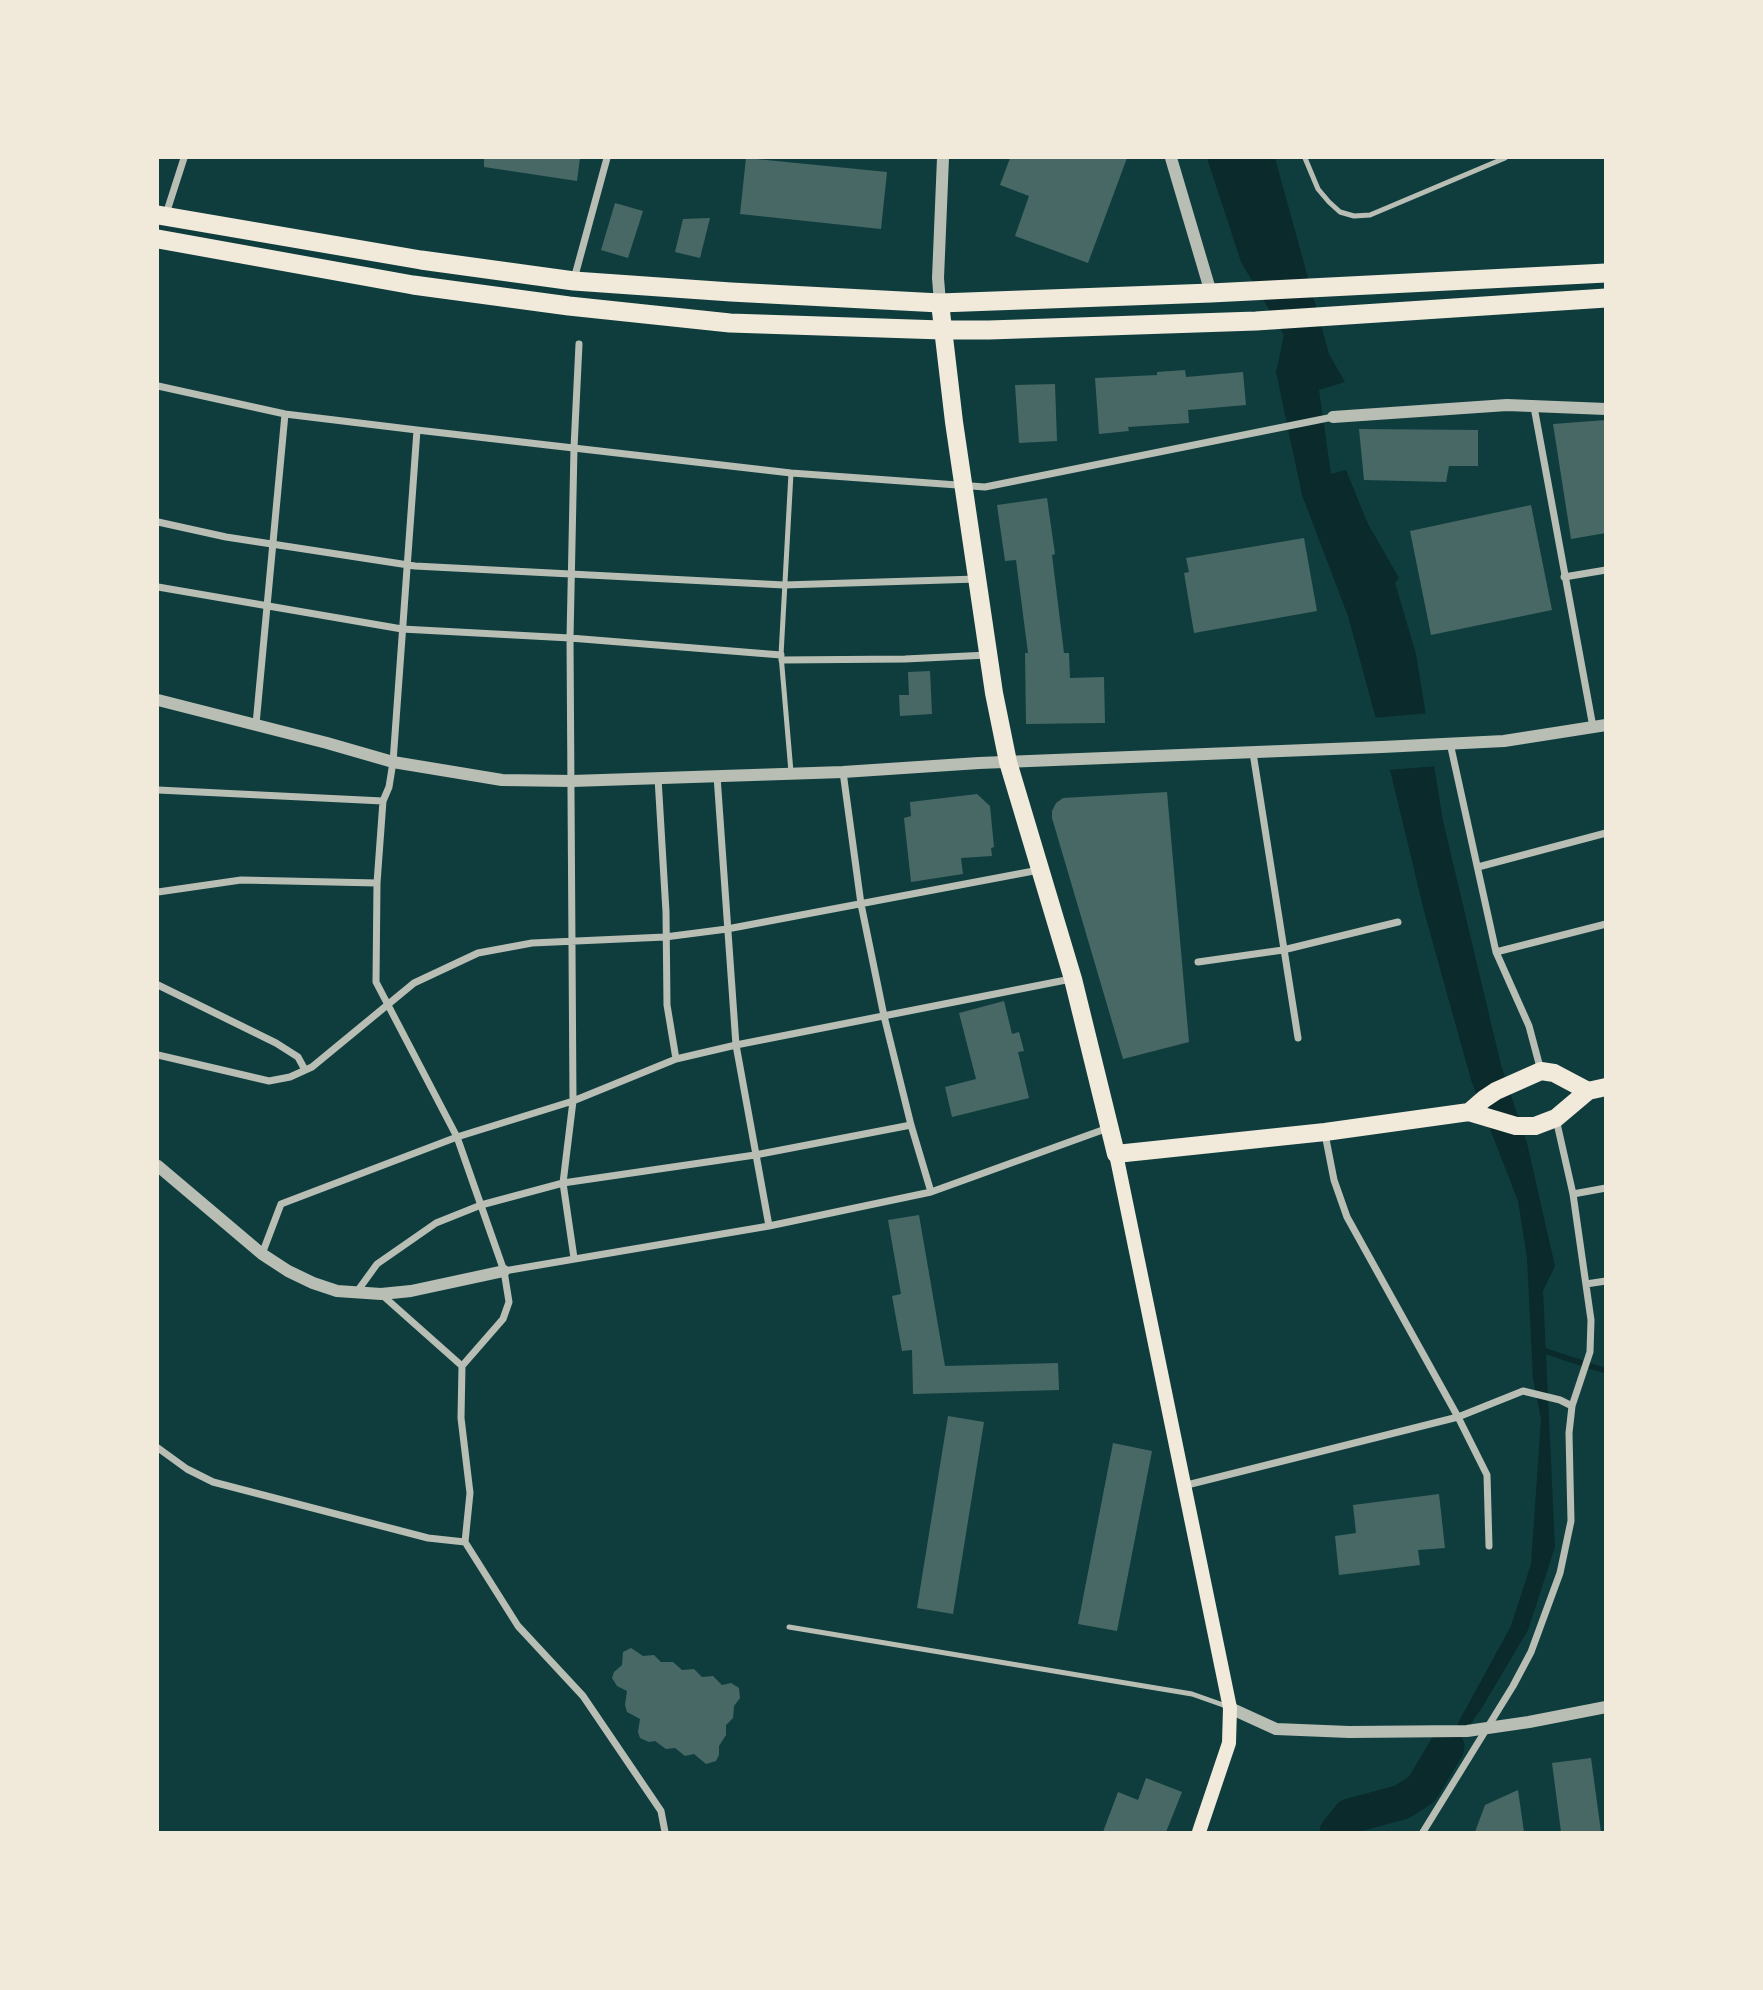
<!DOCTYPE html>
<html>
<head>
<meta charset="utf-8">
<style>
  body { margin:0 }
  #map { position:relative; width:1763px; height:1990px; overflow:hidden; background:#0f3d3e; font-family:"Noto Sans",sans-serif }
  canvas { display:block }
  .frame { position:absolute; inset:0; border:159px solid #f1e9da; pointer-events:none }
</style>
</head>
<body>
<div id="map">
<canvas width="1763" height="1990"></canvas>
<div class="frame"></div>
</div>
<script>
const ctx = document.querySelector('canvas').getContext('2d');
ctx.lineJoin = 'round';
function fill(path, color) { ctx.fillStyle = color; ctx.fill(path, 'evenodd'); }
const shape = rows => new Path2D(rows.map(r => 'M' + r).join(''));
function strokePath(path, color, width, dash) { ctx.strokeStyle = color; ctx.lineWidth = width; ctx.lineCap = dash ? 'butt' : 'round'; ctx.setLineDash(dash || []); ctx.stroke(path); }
fill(shape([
  [1207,158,1275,158,1329,354,1345,382,1319,390,1331,474,1346,470,1368,524,1399,578,1395,583,1416,654,1443,821,1501,1065,1527,1143,1555,1266,1543,1291,1555,1547,1528,1630,1483,1706,1440,1769,1422,1789,1511,1626,1531,1564,1541,1419,1533,1379,1527,1258,1518,1201,1471,1080,1424,911,1392,778,1348,616,1302,495,1276,372,1284,335,1241,262]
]), '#0a2a2b');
fill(shape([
  [1429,713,1438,766,1386,770,1372,718]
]), '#0f3d3e');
strokePath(shape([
  [1539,1349,1606,1371]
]), '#0a2a2b', 6);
strokePath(shape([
  [1337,1832,1350,1816,1402,1802,1422,1789,1447,1747]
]), '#0a2a2b', 35);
fill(shape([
  [484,158,580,158,577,181,484,167],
  [746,158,887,172,881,229,740,214],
  [1010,158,1127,158,1088,263,1015,236,1029,196,1000,185],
  [615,203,643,211,628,258,601,250],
  [710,218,700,258,675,252,683,219],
  [1185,370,1186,377,1243,372,1246,405,1188,410,1189,423,1128,427,1129,431,1099,434,1095,378,1157,375,1157,372],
  [1055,384,1057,441,1019,443,1015,385],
  [1606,420,1606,533,1571,539,1553,424],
  [1359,429,1478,430,1478,466,1449,466,1446,482,1364,480],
  [1047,498,1055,554,1052,555,1064,653,1069,653,1070,678,1104,677,1105,723,1026,724,1025,653,1028,653,1016,560,1005,561,997,505],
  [1531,505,1552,610,1431,635,1410,531],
  [1304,538,1317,611,1194,633,1184,573,1189,572,1186,558],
  [930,671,932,714,900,716,899,695,909,695,908,672],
  [1167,792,1189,1042,1123,1059,1052,818,1052,811,1056,803,1063,798],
  [977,794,990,806,994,847,991,848,992,856,961,858,963,874,911,882,904,818,911,816,910,802],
  [1004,1001,1012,1034,1019,1032,1024,1051,1018,1052,1029,1098,952,1117,945,1087,976,1079,959,1013],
  [919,1215,945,1366,1058,1363,1059,1390,913,1394,912,1350,902,1351,892,1296,901,1294,888,1220],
  [948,1416,984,1422,953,1614,917,1608],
  [1113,1443,1152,1451,1117,1631,1078,1624],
  [1439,1494,1445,1548,1418,1550,1420,1565,1339,1575,1335,1536,1356,1533,1353,1505],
  [631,1648,643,1656,654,1655,661,1662,673,1662,682,1670,694,1669,702,1677,713,1676,722,1685,731,1683,739,1688,740,1698,734,1706,733,1718,726,1725,726,1735,719,1746,719,1755,716,1761,706,1764,694,1754,685,1756,675,1748,666,1749,655,1741,649,1742,640,1738,638,1732,640,1719,627,1712,625,1705,627,1691,617,1686,612,1678,614,1672,622,1665,623,1652],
  [1591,1758,1601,1832,1561,1832,1552,1763],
  [1146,1778,1182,1792,1166,1832,1103,1832,1118,1792,1138,1800],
  [1518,1790,1524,1832,1475,1832,1485,1805]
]), '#486865');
strokePath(shape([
  [1305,158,1318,189,1329,202,1340,212,1354,216,1370,215,1505,158],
  [791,473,781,655,791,772],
  [789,1627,1192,1694,1226,1706]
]), '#b8beb3', 5);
strokePath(shape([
  [166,214,184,158],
  [574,279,607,158],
  [158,386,285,414,417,430,791,473,985,487,1333,417],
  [1534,407,1593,727],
  [417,430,393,762,389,787,383,801,377,883,376,982,457,1137,504,1271,509,1302,503,1319,462,1366,461,1418,470,1493,465,1542,518,1626,583,1696,661,1811,665,1832],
  [158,522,226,537,415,566,784,585,977,579],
  [1564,577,1606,570],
  [158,587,402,629,570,638,781,655],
  [782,660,905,659,988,655],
  [256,724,285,414],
  [1450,743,1496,952,1529,1026,1541,1071],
  [1253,753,1298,1038],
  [843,772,861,904,884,1016,911,1125,931,1192],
  [717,776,736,1045,769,1226],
  [658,778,666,912,667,1005,676,1059],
  [158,790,383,801],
  [1478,867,1606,833],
  [158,892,241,880,377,883],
  [1496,952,1606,924],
  [1198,962,1283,950,1398,922],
  [158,985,276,1043,298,1057,305,1070],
  [158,1055,269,1081,290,1077,312,1067,414,983,478,953,532,943,665,937,727,929,1039,870],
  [1325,1134,1334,1180,1347,1217,1458,1417,1487,1475,1489,1546],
  [1573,1194,1606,1188],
  [262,1254,281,1204,457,1137,573,1101,676,1059,736,1045,1071,979],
  [574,1258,563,1183,573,1101,570,638,574,448,579,344],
  [504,1271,769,1226,931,1192,1108,1128],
  [1586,1284,1606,1281],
  [356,1293,377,1264,436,1223,481,1205,563,1183,755,1155,911,1125],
  [381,1294,462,1366],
  [158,1448,187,1469,213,1482,428,1538,465,1542],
  [1183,1486,1458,1417,1523,1391,1560,1400,1572,1406],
  [1423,1832,1513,1686,1531,1652,1560,1573,1571,1521,1569,1433,1572,1406,1590,1352,1591,1320,1573,1194,1556,1119]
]), '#b8beb3', 7);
strokePath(shape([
  [1171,158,1211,293],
  [940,303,938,278,943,158],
  [1333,417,1507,405,1606,409],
  [158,700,327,743,393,762,502,780,572,781,843,772,979,763,1382,747,1504,741,1606,725],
  [158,1166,262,1254,288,1271,313,1283,337,1291,381,1294,411,1291,504,1271],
  [1230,1708,1276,1729,1349,1732,1467,1731,1529,1722,1606,1707]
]), '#b8beb3', 12);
strokePath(shape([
  [1116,1154,1230,1708,1229,1743,1199,1832]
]), '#f1e9da', 14);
strokePath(shape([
  [940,303,954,422,994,693,1008,762,1073,979,1116,1154,1325,1132,1469,1112,1516,1126,1535,1126,1556,1118,1588,1091,1606,1087],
  [1469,1112,1484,1099,1496,1091,1541,1071,1554,1073,1588,1091]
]), '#f1e9da', 18);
strokePath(shape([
  [158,215,421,260,574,281,731,292,940,303,1211,293,1606,273],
  [158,239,413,285,569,306,730,323,942,330,989,330,1256,321,1606,298]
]), '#f1e9da', 19);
</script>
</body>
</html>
